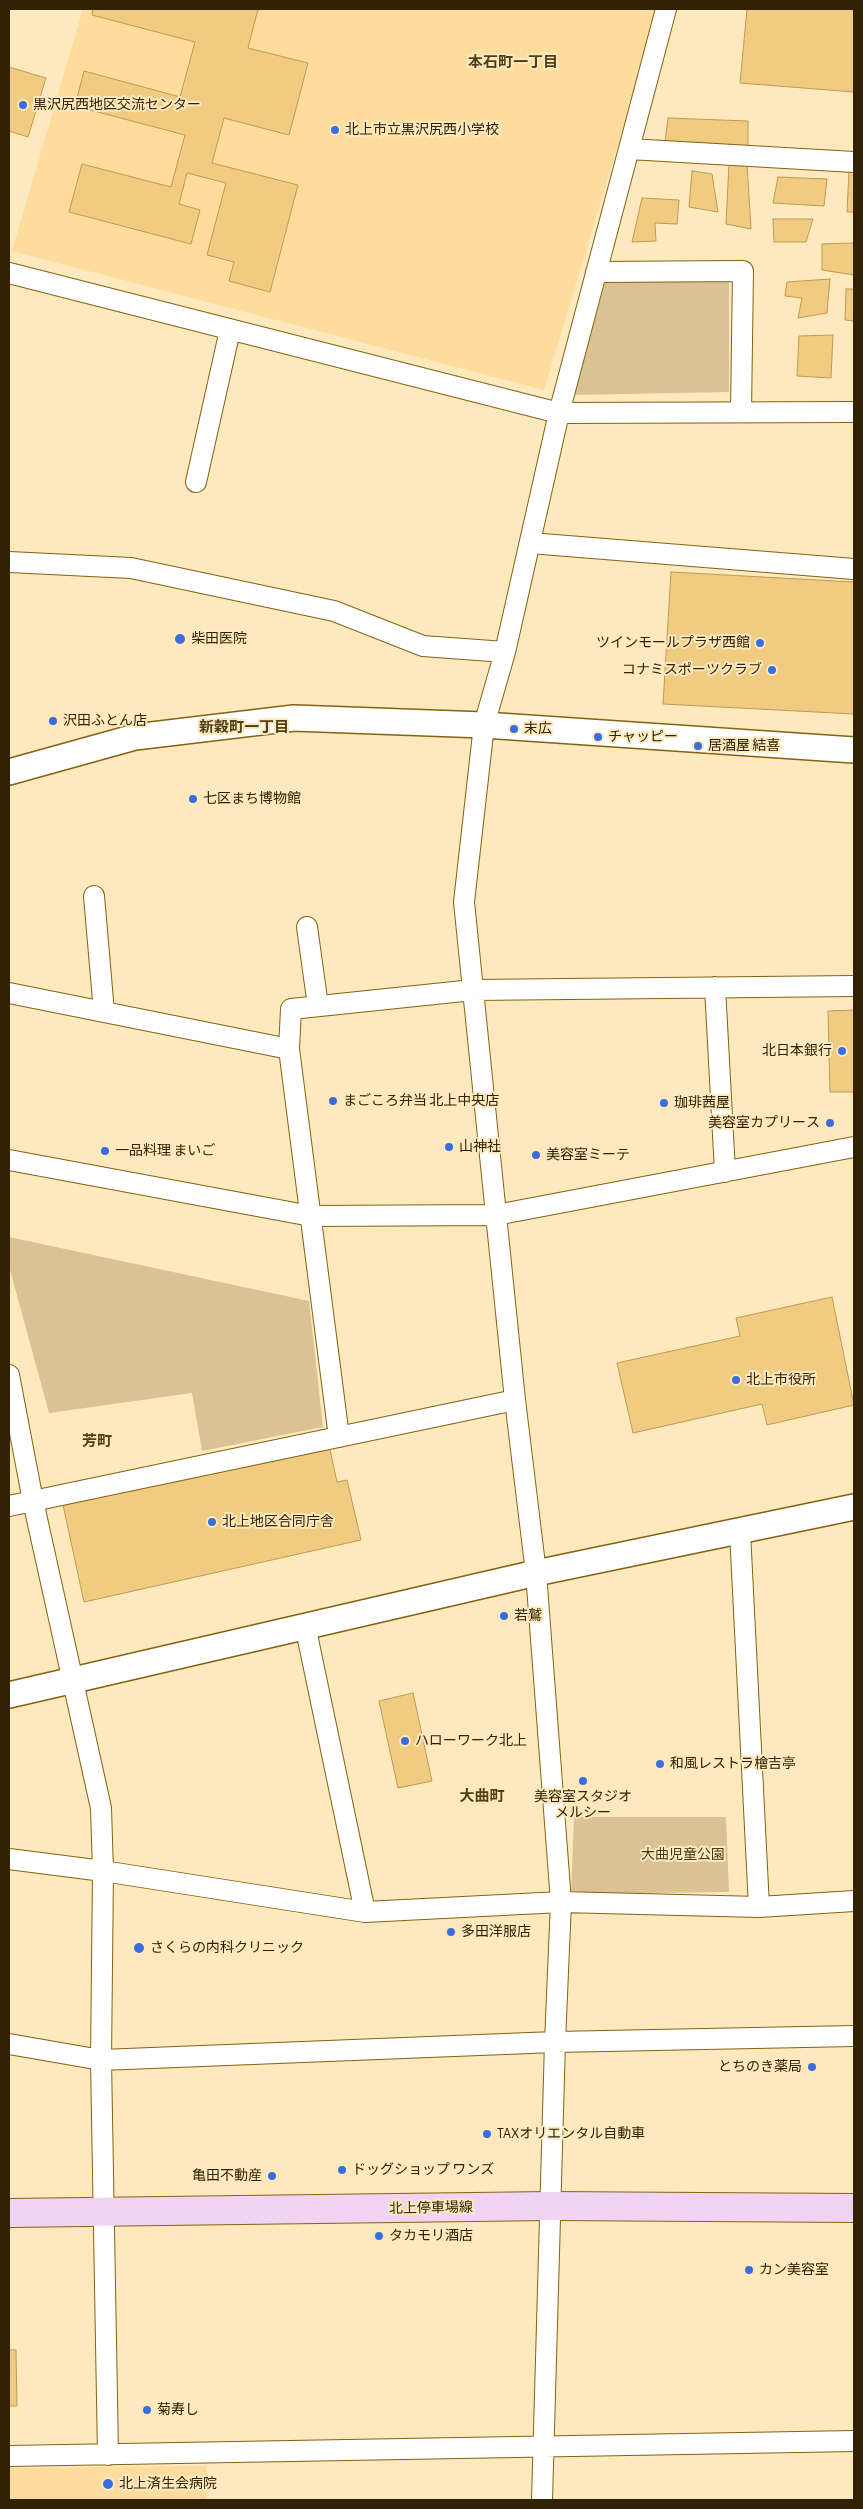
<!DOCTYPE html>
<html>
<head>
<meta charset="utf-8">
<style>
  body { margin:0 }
  #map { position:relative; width:863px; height:2509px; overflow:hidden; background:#fee8be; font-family:"Alegreya Sans",sans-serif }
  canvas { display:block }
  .frame { position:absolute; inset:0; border:10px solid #302203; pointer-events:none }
</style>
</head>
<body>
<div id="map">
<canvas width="863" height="2509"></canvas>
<div class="frame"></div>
</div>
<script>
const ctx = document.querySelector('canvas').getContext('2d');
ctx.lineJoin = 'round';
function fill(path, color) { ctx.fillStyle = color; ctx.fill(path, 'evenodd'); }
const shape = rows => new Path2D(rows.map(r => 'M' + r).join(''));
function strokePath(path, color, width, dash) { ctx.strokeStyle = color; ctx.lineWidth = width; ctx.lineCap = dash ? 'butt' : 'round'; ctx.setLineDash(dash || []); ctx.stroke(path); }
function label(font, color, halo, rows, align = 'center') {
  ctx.font = font + ' "Alegreya Sans","Noto Sans JP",sans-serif'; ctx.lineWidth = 4; ctx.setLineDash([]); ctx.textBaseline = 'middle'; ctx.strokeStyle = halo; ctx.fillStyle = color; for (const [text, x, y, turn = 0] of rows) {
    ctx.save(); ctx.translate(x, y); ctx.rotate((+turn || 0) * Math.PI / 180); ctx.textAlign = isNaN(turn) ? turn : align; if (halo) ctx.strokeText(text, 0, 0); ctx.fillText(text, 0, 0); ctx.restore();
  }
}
fill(shape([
  [83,9,659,9,544,390,12,251],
  [206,2466,207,2500,9,2500,9,2468]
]), '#fddc9d');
fill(shape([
  [606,279,729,282,729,392,574,395],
  [9,1237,309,1301,323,1427,202,1451,192,1393,49,1413,9,1266],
  [574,1817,726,1817,729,1892,571,1894]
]), '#dac294');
const building = shape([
  [93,9,258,9,248,48,308,63,289,135,224,118,212,163,298,185,270,292,229,281,234,262,207,255,226,183,187,173,179,204,200,210,191,244,69,212,82,164,171,187,185,135,75,106,84,71,180,97,195,42,92,15,93,9],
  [747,9,854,9,854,92,740,83,747,9],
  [9,67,46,78,28,137,9,131,9,67],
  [668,118,748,121,748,148,665,142,668,118],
  [729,164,747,164,751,229,726,224,729,164],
  [692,171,712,174,718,212,689,207,692,171],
  [849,171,854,171,854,212,847,212,849,171],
  [778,177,827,179,824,206,773,203,778,177],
  [642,198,679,200,677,224,655,223,656,241,632,242,642,198],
  [773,219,813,219,806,242,774,242,773,219],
  [854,243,854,275,822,270,822,244,854,243],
  [830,279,827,313,798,318,802,298,785,296,787,282,830,279],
  [846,289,854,289,854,321,845,320,846,289],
  [833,335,831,378,797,376,799,336,833,335],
  [671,572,854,582,854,714,663,704,671,572],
  [854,1010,854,1092,830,1092,828,1011,854,1010],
  [832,1297,854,1405,767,1425,762,1404,633,1433,617,1363,740,1336,736,1318,832,1297],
  [329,1445,337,1482,347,1480,361,1540,84,1602,63,1505,329,1445],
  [413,1693,432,1781,398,1788,379,1701,413,1693],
  [9,2350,16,2350,17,2406,9,2406,9,2350]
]);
fill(building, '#f0cb82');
strokePath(building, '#bf9b53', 1);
const minor = shape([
  [629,149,854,162],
  [596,272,743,271,741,412],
  [9,273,559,413,854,412],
  [196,482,230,330],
  [530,543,854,569],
  [9,562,131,568,334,611,423,646,505,652],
  [94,896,104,1012],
  [307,927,318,1006],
  [715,987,725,1172],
  [9,993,289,1049],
  [9,1160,311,1216,496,1215,854,1147],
  [9,1375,33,1501,101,1808,103,1871,101,2060,108,2455],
  [339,1437,289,1049,291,1009,473,990,854,986],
  [9,1506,515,1400],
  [740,1532,759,1907],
  [305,1625,365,1912],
  [9,1859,103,1871,365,1912,561,1902,759,1907,854,1901],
  [9,2044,101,2060,555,2042,854,2036],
  [9,2456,854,2441],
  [542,2500,555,2042,561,1902,536,1573,515,1400,464,902,484,725,505,652,559,413,666,9]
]);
const tertiary = shape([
  [9,772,135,737,294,718,484,725,854,750],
  [9,1695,536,1573,854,1507]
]);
const secondary = shape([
  [9,2213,550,2206,854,2208]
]);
strokePath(minor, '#846211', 22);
strokePath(tertiary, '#846211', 28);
strokePath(secondary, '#846211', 30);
strokePath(minor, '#fff', 20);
strokePath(tertiary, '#fff', 25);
strokePath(secondary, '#f1d4f4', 28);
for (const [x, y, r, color] of [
  [23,105,5,"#3a6ddd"],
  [335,130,5,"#3a6ddd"],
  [180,639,6,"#3a6ddd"],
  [760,643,5,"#3a6ddd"],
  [772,670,5,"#3a6ddd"],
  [53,721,5,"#3a6ddd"],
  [514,729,5,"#3a6ddd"],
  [598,737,5,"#3a6ddd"],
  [698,746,5,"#3a6ddd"],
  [193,799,5,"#3a6ddd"],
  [842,1051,5,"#3a6ddd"],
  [333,1101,5,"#3a6ddd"],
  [664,1103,5,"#3a6ddd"],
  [830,1123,5,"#3a6ddd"],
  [449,1147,5,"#3a6ddd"],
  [105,1151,5,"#3a6ddd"],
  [536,1155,5,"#3a6ddd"],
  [736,1380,5,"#3a6ddd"],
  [212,1522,5,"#3a6ddd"],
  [504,1616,5,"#3a6ddd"],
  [405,1741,5,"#3a6ddd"],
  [660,1764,5,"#3a6ddd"],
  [583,1781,5,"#3a6ddd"],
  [451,1932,5,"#3a6ddd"],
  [139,1948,6,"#3a6ddd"],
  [812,2067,5,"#3a6ddd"],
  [487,2134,5,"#3a6ddd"],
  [342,2170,5,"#3a6ddd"],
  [272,2176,5,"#3a6ddd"],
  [379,2236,5,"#3a6ddd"],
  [749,2270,5,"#3a6ddd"],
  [147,2410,5,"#3a6ddd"],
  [108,2484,6,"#3a6ddd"]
]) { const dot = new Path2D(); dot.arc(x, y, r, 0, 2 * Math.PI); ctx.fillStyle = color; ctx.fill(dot); strokePath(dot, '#fee8be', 2); }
label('14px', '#302203', '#fee8be', [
  ["黒沢尻西地区交流センター",33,105],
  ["北上市立黒沢尻西小学校",345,130],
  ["柴田医院",191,639],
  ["ツインモールプラザ西館",750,643,"right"],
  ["コナミスポーツクラブ",762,670,"right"],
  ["沢田ふとん店",63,721],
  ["末広",524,729],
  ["チャッピー",608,737],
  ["居酒屋 結喜",708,746],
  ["七区まち博物館",203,799],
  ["北日本銀行",832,1051,"right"],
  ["まごころ弁当 北上中央店",343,1101],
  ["珈琲茜屋",674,1103],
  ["美容室カプリース",820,1123,"right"],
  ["山神社",459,1147],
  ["一品料理 まいご",115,1151],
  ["美容室ミーテ",546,1155],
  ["北上市役所",746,1380],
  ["北上地区合同庁舎",222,1522],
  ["若鷲",514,1616],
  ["ハローワーク北上",415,1741],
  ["和風レストラ檜吉亭",670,1764],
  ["美容室スタジオ",583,1797,"center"],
  ["メルシー",583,1813,"center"],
  ["多田洋服店",461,1932],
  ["さくらの内科クリニック",150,1948],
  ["とちのき薬局",802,2067,"right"],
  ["TAXオリエンタル自動車",497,2134],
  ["ドッグショップ ワンズ",352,2170],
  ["亀田不動産",262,2176,"right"],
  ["タカモリ酒店",389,2236],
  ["カン美容室",759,2270],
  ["菊寿し",157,2410],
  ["北上済生会病院",119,2484]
], 'left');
label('14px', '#473718', '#fee8be', [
  ["大曲児童公園",683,1855]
]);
label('14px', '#302203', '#fee8be', [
  ["北上停車場線",431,2208,-1]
]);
label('bold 15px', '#513f18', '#fee8be', [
  ["本石町一丁目",513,62],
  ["新穀町一丁目",244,727],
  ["芳町",97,1441],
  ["大曲町",482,1796]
]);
</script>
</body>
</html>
